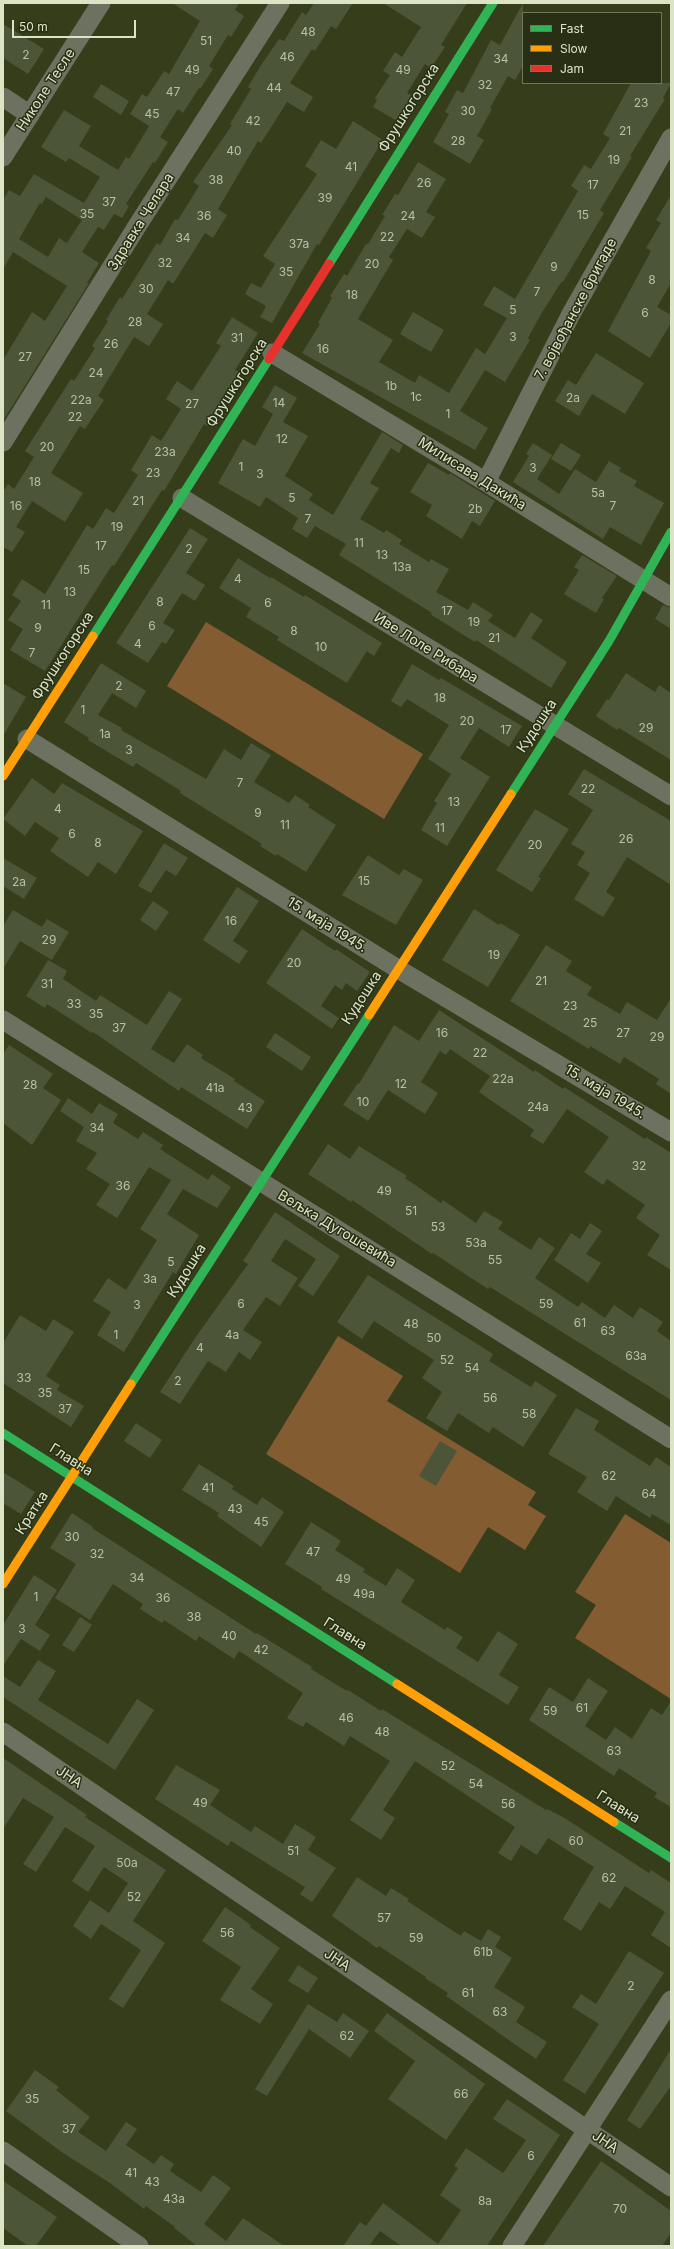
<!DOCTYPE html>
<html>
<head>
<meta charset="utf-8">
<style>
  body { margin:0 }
  #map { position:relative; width:674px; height:2249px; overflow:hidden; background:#353d1b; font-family:Inter,sans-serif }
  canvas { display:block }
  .frame { position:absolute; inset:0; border:4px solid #dbe5c6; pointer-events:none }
  .legend { position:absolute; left:522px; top:12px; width:140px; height:72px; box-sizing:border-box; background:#282f15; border:1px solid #70785c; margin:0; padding:5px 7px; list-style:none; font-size:12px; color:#dbe5c6 }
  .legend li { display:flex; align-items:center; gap:8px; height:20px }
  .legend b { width:20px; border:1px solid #70785c }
  .scale { position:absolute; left:12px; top:20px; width:124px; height:18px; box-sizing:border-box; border:2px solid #dbe5c6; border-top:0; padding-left:5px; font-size:12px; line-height:14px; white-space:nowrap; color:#dbe5c6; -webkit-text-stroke:3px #282f15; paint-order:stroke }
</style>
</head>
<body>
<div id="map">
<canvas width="674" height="2249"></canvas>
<div class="frame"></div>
<ul class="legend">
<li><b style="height:5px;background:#30b455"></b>Fast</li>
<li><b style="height:5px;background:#ff9f0a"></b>Slow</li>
<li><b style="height:5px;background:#e5322d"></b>Jam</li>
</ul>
<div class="scale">50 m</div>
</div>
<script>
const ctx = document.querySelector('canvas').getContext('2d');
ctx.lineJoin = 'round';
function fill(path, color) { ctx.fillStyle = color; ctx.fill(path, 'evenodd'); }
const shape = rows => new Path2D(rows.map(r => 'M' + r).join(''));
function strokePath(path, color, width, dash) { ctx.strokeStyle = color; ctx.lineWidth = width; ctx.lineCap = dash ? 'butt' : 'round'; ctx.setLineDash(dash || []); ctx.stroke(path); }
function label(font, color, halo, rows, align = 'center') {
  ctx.font = font + ' Inter,sans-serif'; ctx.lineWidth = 3; ctx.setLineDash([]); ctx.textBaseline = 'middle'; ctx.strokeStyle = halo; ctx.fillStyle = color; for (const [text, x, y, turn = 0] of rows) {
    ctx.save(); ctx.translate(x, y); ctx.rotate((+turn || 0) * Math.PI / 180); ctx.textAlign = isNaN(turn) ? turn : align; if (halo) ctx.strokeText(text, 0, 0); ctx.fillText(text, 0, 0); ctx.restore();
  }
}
fill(shape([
  [206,622,423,754,384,819,167,686],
  [338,1336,403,1376,387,1401,536,1492,528,1505,546,1516,525,1550,488,1527,460,1573,266,1454],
  [625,1514,671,1543,671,1699,575,1638,596,1605,575,1592]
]), '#835c32');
fill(shape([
  [172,3,239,3,235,10,244,16,231,37,228,35,209,66,213,69,200,89,199,88,183,113,178,109,160,137,168,142,155,163,153,162,126,204,129,206,122,218,114,214,104,230,98,227,82,252,99,263,87,283,89,283,3,421,3,360,32,312,45,321,67,286,13,252,3,269,3,200,9,190,20,196,34,174,84,203,100,177,69,158,66,162,41,147,64,110,91,126,79,146,118,170,126,157,129,159,149,126,130,114,142,94,147,97,164,71,169,74,200,21],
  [46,197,82,220,67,243,59,238,48,257,19,239,40,203,42,204],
  [314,3,353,3,336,29,331,26,315,51,312,49,290,83,313,97,304,112,287,102,261,143,258,141,218,209,227,215,213,238,205,233,173,284,168,280,147,314,163,324,149,346,134,337,98,396,104,400,85,429,80,426,51,473,83,493,65,522,32,501,16,527,25,532,12,552,3,547,3,492,8,484,14,489,34,457,25,451,71,379,74,381,95,348,92,346,108,321,106,320,120,297,122,299,157,243,160,245,175,219,178,220,199,186,193,182,232,125,230,124,251,89,248,87,261,65,279,39,284,41,302,12,306,15],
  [383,3,467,3,441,45,445,47,431,68,425,64,407,93,413,96,397,121,373,107,377,100,375,98,390,75,383,71,395,52,402,57,421,27],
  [523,3,523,66,515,80,508,76,490,108,492,109,477,136,484,140,470,164,433,142,449,114,445,112,457,90,463,93,491,40,500,45],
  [3,24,44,49,28,74,3,58],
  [631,83,671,83,663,98,665,99,630,156,632,157,600,210,604,213,563,282,562,281,541,314,528,338,530,340,505,382,485,370,460,411,488,428,475,450,302,353,320,324,318,323,332,298,330,296,344,274,347,276,366,244,368,244,385,216,382,215,395,194,398,195,418,162,446,179,426,212,435,217,422,238,407,229,389,257,393,260,358,319,393,340,379,362,415,383,419,375,449,393,476,348,485,354,507,318,483,305,494,286,515,299,578,191,571,186,584,165,591,169,610,138,603,134],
  [101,84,129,101,121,115,93,97],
  [353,121,383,140,319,245,317,244,272,323,260,317,266,306,245,294,251,283,261,288,275,264,263,256,317,174,305,166,321,140,336,149],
  [671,195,671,283,657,307,671,315,671,323,650,358,608,331,651,251,646,248,661,223,656,220],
  [413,312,444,330,431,352,400,334],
  [232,317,258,333,235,370,240,372,207,426,204,424,164,491,162,490,114,566,112,565,45,671,10,650,23,629,8,620,21,601,12,595,22,579,45,594,87,525,93,529,106,508,114,513,138,475,131,470,152,435,161,441,181,409,166,399,177,381,192,391,221,346,216,343],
  [596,353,644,383,625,414,592,394,579,416,555,401,568,380,576,385],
  [275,385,297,398,283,422,308,436,285,476,313,494,309,500,333,515,382,432,403,445,399,453,391,448,370,483,379,488,360,519,384,533,386,530,402,540,399,544,429,562,431,559,449,569,436,592,468,610,473,602,493,615,488,621,515,638,531,612,543,620,531,638,567,662,551,688,476,640,475,642,430,614,432,613,339,555,346,544,315,526,307,538,292,529,298,518,266,497,260,507,218,483,243,439,255,446,273,414,262,407],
  [533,443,552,455,537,479,559,494,575,469,596,482,609,461,621,468,619,471,637,481,634,486,664,503,641,545,610,527,603,539,513,482,529,456,526,454],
  [561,443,581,455,571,471,551,459],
  [428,463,449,475,450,473,495,501,480,526,472,521,462,539,426,516,432,505,410,492],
  [190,528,208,539,186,573,205,585,195,601,182,593,163,623,175,630,166,644,162,642,148,663,116,643],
  [582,555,617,576,602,598,604,599,596,613,564,594,579,570,574,567],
  [238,558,270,578,271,577,304,597,305,595,382,643,374,656,367,651,347,683,277,640,279,637,246,617,251,608,219,588],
  [663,605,671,608,671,629,655,619],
  [101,663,146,691,136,708,112,693,98,715,122,728,121,730,206,779,224,749,241,760,251,743,271,755,254,782,289,803,295,795,310,805,308,807,336,825,306,872,277,854,276,856,260,846,262,844,180,793,181,791,136,763,133,767,88,740,89,738,64,722],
  [412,664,439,680,441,678,522,726,509,747,479,728,460,758,490,777,447,846,421,830,437,803,434,801,451,774,428,759,449,725,407,699,401,707,391,701],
  [626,673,655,692,659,685,671,693,671,760,619,728,617,730,596,716,607,699,609,700],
  [3,683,26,697,3,736],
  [584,769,671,821,671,885,627,857,606,892,615,898,603,917,574,899,590,873,577,865,585,852,571,844,593,810,568,794],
  [32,778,54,794,62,783,143,831,116,874,98,862,88,877,50,851,59,838,35,822,25,836,3,819],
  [535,809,569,829,538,877,541,878,532,892,496,870],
  [164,843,188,858,176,876,166,870,151,893,138,886],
  [368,855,399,875,404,869,423,880,396,925,342,895],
  [3,858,37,878,24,899,3,886],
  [237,887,259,901,233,941,248,951,239,964,203,940],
  [153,901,169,912,156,931,140,920],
  [474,909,499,925,500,923,520,935,488,987,442,960],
  [13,910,42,927,47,919,69,932,52,960,20,941,3,969,3,926],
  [302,929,335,951,336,949,370,972,357,991,346,983,342,990,335,985,321,1006,339,1018,332,1029,266,983],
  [546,945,572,961,566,971,592,987,587,995,620,1014,627,1002,657,1020,671,998,671,1094,656,1084,659,1079,624,1057,620,1064,590,1046,589,1049,510,1001],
  [48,960,67,971,63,979,96,1001,100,995,147,1025,169,991,182,999,151,1049,174,1063,187,1044,203,1055,201,1058,235,1079,234,1081,265,1101,247,1129,181,1087,179,1091,93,1032,92,1033,47,1004,45,1008,26,996],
  [439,1010,534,1072,535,1070,563,1089,564,1087,645,1139,646,1137,671,1153,671,1270,647,1255,660,1235,636,1218,645,1205,607,1179,603,1185,584,1172,609,1137,567,1109,543,1144,530,1136,534,1130,479,1092,490,1076,450,1049,446,1055,440,1051,421,1082,438,1093,425,1114,388,1090,368,1121,343,1105,358,1083,359,1084,394,1025,419,1041],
  [275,1033,311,1057,302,1071,266,1047],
  [9,1045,53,1074,43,1088,61,1100,32,1145,3,1123,3,1054],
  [68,1098,92,1114,99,1103,118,1114,113,1123,138,1139,143,1132,163,1145,160,1149,208,1180,212,1174,231,1187,217,1208,183,1189,167,1214,199,1235,176,1274,173,1272,124,1352,97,1335,111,1312,93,1301,108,1278,126,1290,157,1240,140,1229,171,1180,149,1167,117,1218,96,1205,110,1184,86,1169,97,1153,76,1141,84,1127,60,1111],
  [328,1144,350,1159,359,1146,407,1176,405,1178,441,1203,443,1200,476,1223,484,1211,503,1222,498,1229,531,1250,539,1237,555,1248,535,1278,578,1307,582,1302,605,1318,614,1305,633,1318,640,1307,663,1322,657,1331,671,1341,671,1400,490,1287,488,1289,433,1253,432,1254,352,1200,351,1202,308,1174],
  [275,1212,340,1256,313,1296,298,1286,316,1259,285,1239,271,1261,298,1278,280,1306,266,1297,243,1330,262,1342,250,1360,239,1352,226,1372,208,1361,180,1404,160,1392,195,1338,248,1264,243,1261],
  [590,1223,602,1231,586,1254,601,1263,588,1283,554,1260,571,1233,580,1239],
  [368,1275,493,1354,489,1361,531,1387,535,1381,557,1395,523,1447,493,1427,489,1433,458,1413,447,1431,426,1418,442,1392,422,1378,434,1360,374,1321,362,1339,337,1322],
  [20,1315,46,1331,53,1319,74,1332,46,1376,60,1385,57,1390,84,1406,71,1427,3,1383,3,1343],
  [576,1408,599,1421,594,1430,650,1466,656,1457,671,1467,671,1525,652,1514,650,1518,616,1496,607,1511,577,1492,587,1477,548,1454],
  [136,1423,162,1440,150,1458,124,1441],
  [440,1441,457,1451,436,1486,419,1476],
  [199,1464,234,1486,232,1489,257,1505,262,1497,284,1512,261,1547,217,1516,219,1513,182,1490],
  [3,1472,35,1492,21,1514,3,1503],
  [72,1513,93,1527,92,1528,256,1634,257,1633,312,1667,311,1669,347,1691,348,1690,381,1711,382,1709,546,1810,547,1809,563,1817,649,1873,651,1870,671,1883,671,1948,651,1935,665,1912,625,1886,610,1909,599,1902,581,1931,563,1919,594,1867,548,1838,537,1855,521,1845,511,1861,498,1853,515,1827,415,1761,383,1810,395,1818,381,1840,350,1820,390,1761,350,1736,344,1746,306,1722,303,1727,287,1718,303,1693,239,1651,234,1659,199,1636,196,1641,164,1620,162,1623,140,1609,143,1604,113,1584,90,1620,55,1598,76,1564,50,1548],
  [311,1522,341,1541,335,1550,365,1569,363,1572,386,1586,397,1568,415,1580,401,1602,445,1630,447,1627,463,1637,456,1648,478,1662,498,1631,518,1644,499,1675,519,1687,508,1705,321,1589,322,1587,285,1564],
  [34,1575,57,1590,35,1625,50,1635,40,1651,21,1639,3,1666,3,1625],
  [80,1617,92,1625,74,1652,62,1645],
  [38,1660,56,1671,38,1700,108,1744,137,1699,154,1710,115,1770,3,1697,3,1676,20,1687],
  [588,1678,608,1691,585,1726,606,1740,615,1727,632,1739,651,1708,662,1715,671,1701,671,1807,654,1797,657,1793,619,1768,614,1776,529,1720,549,1687,573,1702],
  [3,1758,87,1815,85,1817,166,1870,133,1921,165,1943,123,2008,109,1999,141,1950,101,1924,91,1939,73,1926,90,1900,109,1913,128,1883,104,1867,88,1892,72,1881,95,1846,65,1827,36,1872,23,1864,54,1817,23,1798,3,1829],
  [176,1765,220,1790,210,1805,251,1832,255,1826,283,1844,295,1824,316,1837,308,1850,336,1868,312,1902,300,1894,305,1887,231,1841,228,1846,155,1799],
  [357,1877,386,1896,391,1888,409,1899,407,1901,461,1936,464,1931,481,1941,488,1929,501,1937,495,1947,512,1958,494,1987,525,2007,516,2022,547,2042,536,2059,446,1996,448,1993,425,1978,426,1977,379,1946,377,1948,332,1916],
  [225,1907,251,1925,250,1927,280,1948,251,1989,273,2004,260,2024,220,2000,241,1967,202,1941],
  [629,1951,664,1973,585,2094,563,2080,599,2024,572,2007,581,1994,596,2004],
  [298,1965,318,1978,308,1993,288,1981],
  [308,2004,337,2022,343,2013,369,2031,350,2058,309,2029,267,2096,255,2089],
  [387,2013,485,2084,446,2140,388,2099,415,2061,374,2031],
  [671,2049,671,2086,640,2129,627,2120],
  [35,2070,59,2087,56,2090,90,2117,78,2132,106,2151,126,2122,137,2129,126,2145,154,2164,161,2155,174,2164,170,2171,201,2192,213,2175,231,2188,204,2224,226,2241,243,2218,284,2246,197,2246,174,2228,175,2227,146,2206,144,2209,110,2183,63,2153,6,2111],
  [507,2099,560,2135,487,2246,401,2246,380,2231,369,2246,343,2246,360,2222,366,2226,383,2203,438,2244,461,2210,440,2195,458,2168,454,2166,466,2148,503,2173,526,2140,493,2119],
  [601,2161,671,2211,671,2233,662,2246,543,2246],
  [3,2181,57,2217,36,2246,28,2246,3,2228]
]), '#4d5539');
strokePath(shape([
  [3,97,30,115],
  [3,157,101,3],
  [272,353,486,482,671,597],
  [3,442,139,223,280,3],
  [486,482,571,314,671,138],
  [182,498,671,796],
  [27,739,398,969,671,1132],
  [3,1020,671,1439],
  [3,1732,671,2187],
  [3,2151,139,2246],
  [512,2246,671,2000]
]), '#6c725f', 19);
strokePath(shape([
  [329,264,493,3],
  [93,636,269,359],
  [511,794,609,641,671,532],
  [131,1384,369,1015],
  [3,1433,397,1684],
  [614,1822,671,1858]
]), '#30b455', 9);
strokePath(shape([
  [3,776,93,636],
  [369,1015,511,794],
  [3,1584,131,1384],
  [397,1684,614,1822]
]), '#ff9f0a', 9);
strokePath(shape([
  [269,359,329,264]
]), '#e5322d', 9);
label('12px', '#b8c1a3', null, [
  ["48",308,32],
  ["51",206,41],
  ["2",26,55],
  ["46",287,57],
  ["34",501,59],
  ["49",192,70],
  ["49",403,70],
  ["32",485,85],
  ["44",274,88],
  ["47",173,92],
  ["23",641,103],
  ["30",468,111],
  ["45",152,114],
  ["42",253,121],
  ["21",625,131],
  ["28",458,141],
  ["40",234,151],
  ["19",614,160],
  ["41",351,167],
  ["38",216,180],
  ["26",424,183],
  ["17",593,185],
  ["39",325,198],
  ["37",109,202],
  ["35",87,214],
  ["15",583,215],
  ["36",204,216],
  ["24",408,216],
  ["22",387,237],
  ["34",183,238],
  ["37a",299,244],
  ["32",165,263],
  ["20",372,264],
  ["9",554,267],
  ["35",286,272],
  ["8",652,280],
  ["30",146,289],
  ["7",537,292],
  ["18",352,295],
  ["5",513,310],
  ["6",645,313],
  ["28",135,322],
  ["3",513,337],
  ["31",237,338],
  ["26",111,344],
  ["16",323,349],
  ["27",25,357],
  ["24",96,373],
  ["1b",391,386],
  ["1c",416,397],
  ["2a",573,398],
  ["22a",81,400],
  ["14",279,403],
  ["27",192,404],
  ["1",448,414],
  ["22",75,417],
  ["12",282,439],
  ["20",47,447],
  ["23a",165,452],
  ["1",241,467],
  ["3",533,468],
  ["23",153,473],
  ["3",260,474],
  ["18",35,482],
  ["5a",598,493],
  ["5",292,498],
  ["21",138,501],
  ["16",16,506],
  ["7",613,506],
  ["2b",475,509],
  ["7",308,519],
  ["19",117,527],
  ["11",359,543],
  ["17",101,546],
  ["2",189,549],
  ["13",382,555],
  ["13a",402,567],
  ["15",84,570],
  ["4",238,579],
  ["13",70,592],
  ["8",160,602],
  ["6",268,603],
  ["11",46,605],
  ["17",447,611],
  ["19",474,622],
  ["6",152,626],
  ["9",38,628],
  ["8",294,631],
  ["21",494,638],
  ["4",138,644],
  ["10",321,647],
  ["7",32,653],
  ["2",119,686],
  ["18",440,698],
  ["1",83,710],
  ["20",467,721],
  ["29",646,728],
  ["17",506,730],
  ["1a",105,734],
  ["3",129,750],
  ["7",240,783],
  ["22",588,789],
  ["13",454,802],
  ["4",58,809],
  ["9",258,813],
  ["11",285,825],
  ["11",440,828],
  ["6",72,834],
  ["26",626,839],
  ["8",98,843],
  ["20",535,845],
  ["15",364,881],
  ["2a",19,882],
  ["16",231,921],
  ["29",49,940],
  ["19",494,955],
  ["20",294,963],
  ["21",541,981],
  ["31",47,984],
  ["33",74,1004],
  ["23",570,1006],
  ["35",96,1014],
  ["25",590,1023],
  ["37",119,1028],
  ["16",442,1033],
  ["27",623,1033],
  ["29",657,1037],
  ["22",480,1053],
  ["22a",503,1079],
  ["12",401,1084],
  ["28",30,1085],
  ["41a",215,1088],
  ["10",363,1102],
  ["24a",538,1107],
  ["43",245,1108],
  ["34",97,1128],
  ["32",639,1166],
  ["36",123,1186],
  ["49",384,1191],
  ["51",411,1211],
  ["53",438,1227],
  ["53a",476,1243],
  ["55",495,1260],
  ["5",171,1262],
  ["3a",150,1279],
  ["6",241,1304],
  ["59",546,1304],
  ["3",137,1305],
  ["61",580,1323],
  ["48",411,1324],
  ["63",608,1331],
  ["1",116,1335],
  ["4a",232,1335],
  ["50",434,1338],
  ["4",200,1348],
  ["63a",636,1356],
  ["52",447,1360],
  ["54",472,1368],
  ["33",24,1378],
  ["2",178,1381],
  ["35",45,1393],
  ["56",490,1398],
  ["37",65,1409],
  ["58",529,1414],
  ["62",609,1476],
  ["41",208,1488],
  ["64",649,1494],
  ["43",235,1509],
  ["45",261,1522],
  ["30",72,1537],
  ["47",313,1552],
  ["32",97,1554],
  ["34",137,1578],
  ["49",343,1579],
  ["49a",364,1594],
  ["1",36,1597],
  ["36",163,1598],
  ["38",194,1617],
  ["3",22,1629],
  ["40",229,1636],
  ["42",261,1650],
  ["61",582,1708],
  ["59",550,1711],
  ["46",346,1718],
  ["48",382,1732],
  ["63",614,1751],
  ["52",448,1766],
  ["54",476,1784],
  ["49",200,1803],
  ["56",508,1804],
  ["60",576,1841],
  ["51",293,1851],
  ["50a",127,1863],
  ["62",609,1878],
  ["52",134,1897],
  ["57",384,1918],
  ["56",227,1933],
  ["59",416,1938],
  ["61b",483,1952],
  ["2",631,1986],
  ["61",468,1993],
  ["63",500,2012],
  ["62",347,2036],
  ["66",461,2094],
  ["35",32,2099],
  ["37",69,2129],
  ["6",531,2156],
  ["41",131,2173],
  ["43",152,2182],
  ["43a",174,2199],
  ["8a",485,2201],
  ["70",620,2209]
]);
label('14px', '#dbe5c6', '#282f15', [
  ["Николе Тесле",46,90,-57],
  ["Фрушкогорска",409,108,-58],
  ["Здравка Челара",141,222,-58],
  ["7. војвођанске бригаде",576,309,-62],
  ["Фрушкогорска",237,383,-58],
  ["Милисава Дакића",472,474,32],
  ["Иве Лоле Рибара",426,648,32],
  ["Фрушкогорска",63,656,-57],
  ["Кудошка",537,726,-57],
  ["15. маја 1945.",327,925,32],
  ["Кудошка",362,998,-57],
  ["15. маја 1945.",605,1092,31],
  ["Вељка Дугошевића",337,1229,31],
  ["Кудошка",187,1271,-58],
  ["Главна",71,1460,32],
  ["Кратка",32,1513,-57],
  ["Главна",345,1634,32],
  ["ЈНА",69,1777,34],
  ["Главна",618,1807,32],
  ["ЈНА",337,1960,34],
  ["ЈНА",605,2142,34]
]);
</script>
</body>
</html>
